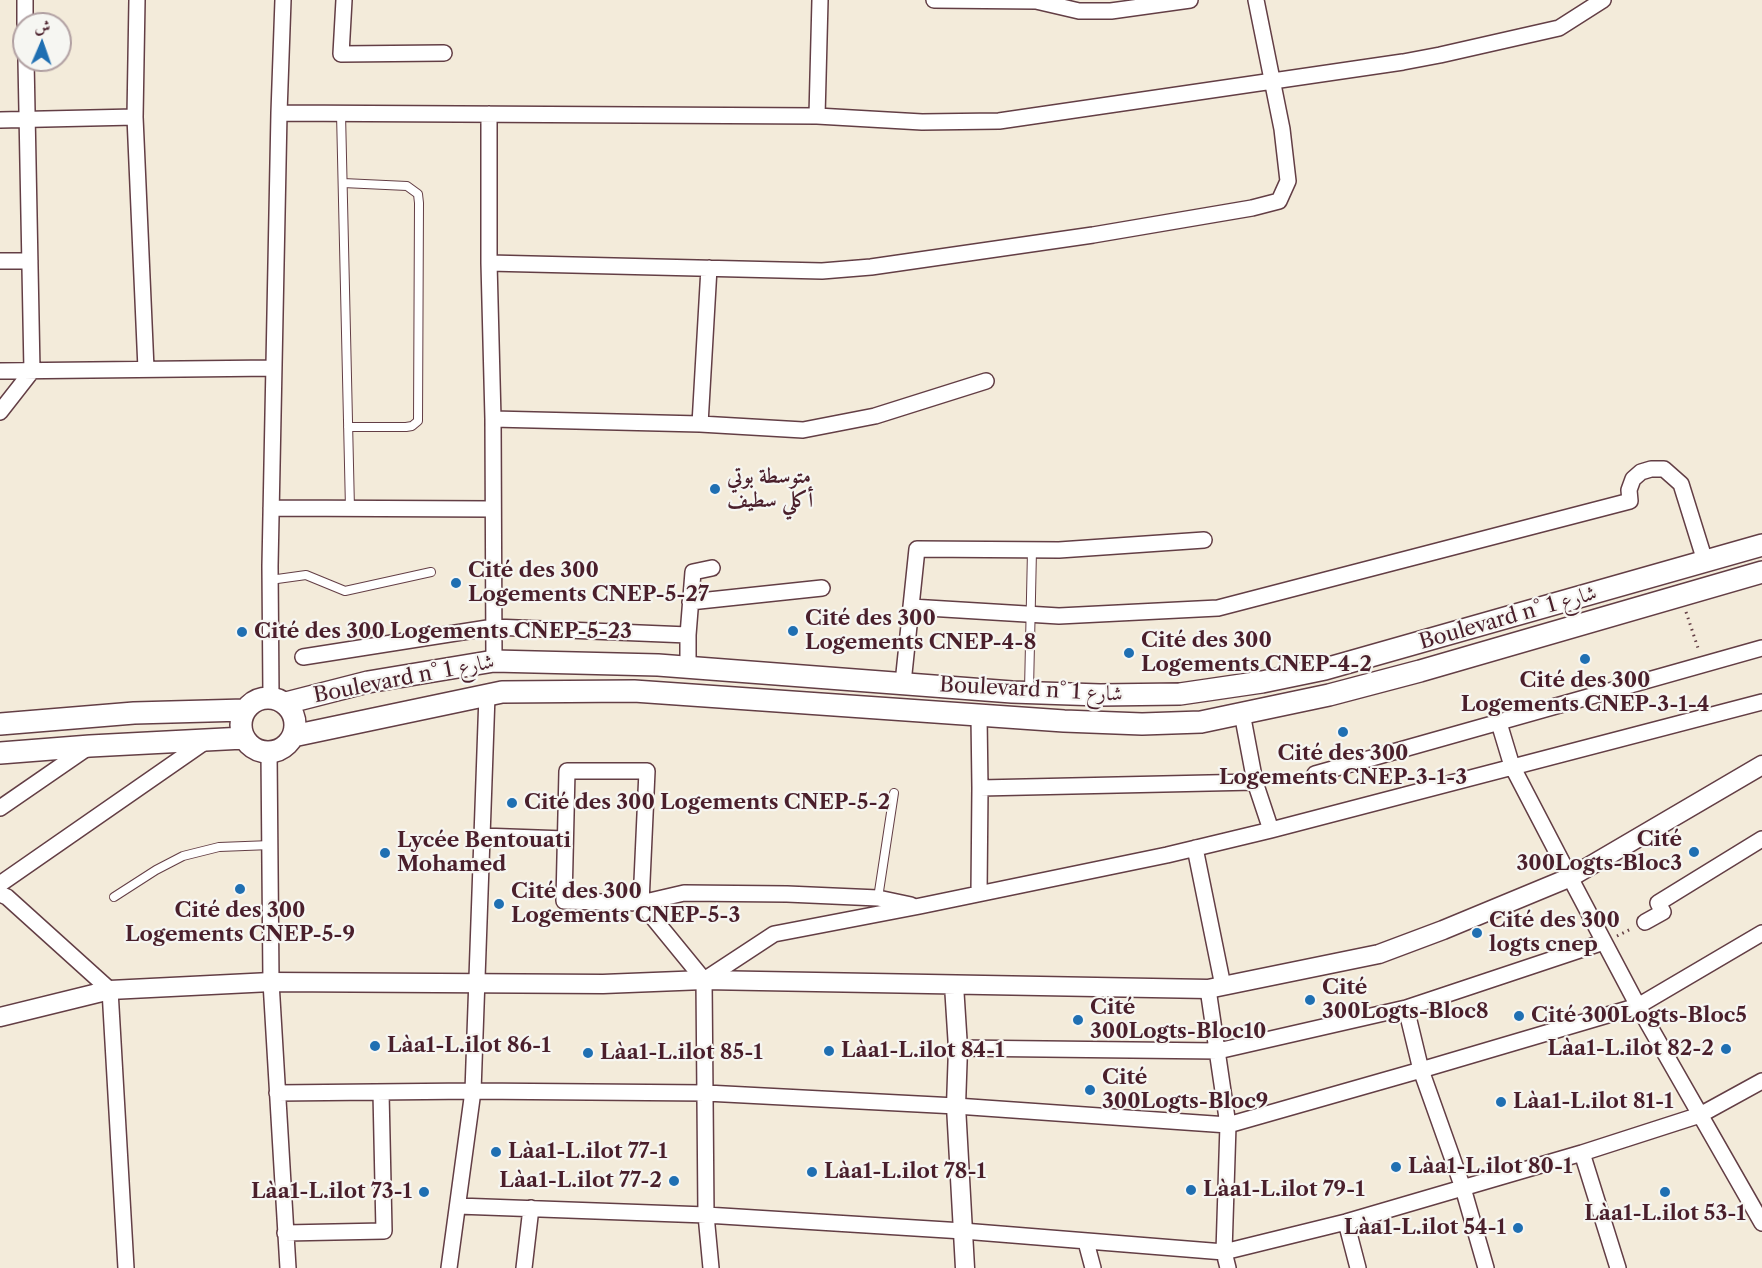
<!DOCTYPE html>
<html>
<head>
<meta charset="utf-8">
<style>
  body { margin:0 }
  #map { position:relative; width:1762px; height:1268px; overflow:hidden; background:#f3ebda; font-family:"Libre Caslon Text",Amiri,serif }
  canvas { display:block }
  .north { position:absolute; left:12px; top:12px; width:60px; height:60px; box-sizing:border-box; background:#f6f6f2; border:2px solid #b1a0a2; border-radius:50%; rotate:2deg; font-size:16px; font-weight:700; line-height:24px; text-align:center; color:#4a1f2b }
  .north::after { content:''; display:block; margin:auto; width:21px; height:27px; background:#1f6fb2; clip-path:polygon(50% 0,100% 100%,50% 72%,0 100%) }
</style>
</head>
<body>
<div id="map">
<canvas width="1762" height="1268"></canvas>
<div class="north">ش</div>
</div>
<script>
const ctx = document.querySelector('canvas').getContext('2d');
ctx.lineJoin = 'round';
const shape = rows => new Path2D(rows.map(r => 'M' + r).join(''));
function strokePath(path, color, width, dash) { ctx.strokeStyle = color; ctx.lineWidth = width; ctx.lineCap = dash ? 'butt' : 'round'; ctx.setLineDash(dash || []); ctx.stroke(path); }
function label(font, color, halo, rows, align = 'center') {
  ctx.font = font + ' "Libre Caslon Text",Amiri,serif'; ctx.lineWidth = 4.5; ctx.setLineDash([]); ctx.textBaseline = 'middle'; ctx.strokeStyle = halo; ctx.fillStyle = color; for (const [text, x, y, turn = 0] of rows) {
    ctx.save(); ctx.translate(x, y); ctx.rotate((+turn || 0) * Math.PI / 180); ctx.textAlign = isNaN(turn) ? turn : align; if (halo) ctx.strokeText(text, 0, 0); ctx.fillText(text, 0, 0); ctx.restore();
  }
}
const service = shape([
  [341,113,350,509],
  [343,183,407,186,418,194,419,203,418,421,412,426,406,427,348,427],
  [270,580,306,575,345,591,431,572],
  [1029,690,1032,550],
  [114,897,156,870,183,856,219,847,271,845],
  [878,898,894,793]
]);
const minor = shape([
  [25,0,25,24],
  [137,0,135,117,146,369],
  [344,0,341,54,444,53],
  [934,0,1036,1,1079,11,1111,11,1190,0],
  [279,113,817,116,922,122,999,121,1403,62,1440,55,1559,28,1603,0],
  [489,114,489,263,822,271,871,267,1093,235,1252,208,1279,201,1288,181,1282,129,1256,0],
  [817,116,820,0],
  [0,120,135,117],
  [0,261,30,261],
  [489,263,493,419],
  [0,371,274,368],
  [0,412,32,371,26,60],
  [700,424,709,268],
  [271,508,493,509],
  [690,602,822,588],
  [911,607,1059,616,1218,608,1630,501,1629,490,1633,479,1641,472,1651,469,1664,469,1681,484,1705,561],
  [688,635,688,667],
  [303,657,494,627,688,635,693,572,712,568],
  [494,661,493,419,700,424,803,430,875,416,986,381],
  [903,683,917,549,1059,550,1204,540],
  [271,697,270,566,279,113,283,0],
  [1242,713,1255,782],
  [979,716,980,788],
  [1499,723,1512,766,1574,885,1638,1006,1762,1223],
  [269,752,271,982,288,1268],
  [1315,774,1762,648],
  [0,808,90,746],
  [482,836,565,839],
  [1195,848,1223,986],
  [0,884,206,741],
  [979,893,980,788,1255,782,1271,830],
  [0,894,7,897,110,990,126,1268],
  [1645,922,1663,912,1658,903,1762,839],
  [704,980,774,934,920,906,1167,855,1271,830,1762,702],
  [1208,989,1228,1125,1224,1252,1228,1268],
  [1406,1008,1421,1070,1463,1188,1486,1268],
  [958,1048,1218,1051,1406,1008,1604,942],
  [277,1093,473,1091,706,1093,956,1106,1228,1125,1421,1070,1638,1006,1762,933],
  [1582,1153,1618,1268],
  [458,1206,706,1215,963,1231,1224,1252,1346,1222,1582,1153,1700,1115,1762,1081],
  [1346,1222,1358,1268],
  [285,1233,384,1231,381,1092],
  [1086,1242,1093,1268],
  [449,1268,473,1091,487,695],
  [524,1268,531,1208],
  [711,1268,706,1215,704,980,641,903,647,771,567,771,564,901,641,903,684,893,787,894,878,898,911,905]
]);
const tertiary = shape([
  [954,985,958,1048,956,1106,965,1268],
  [0,1017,110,990,271,982,603,984,704,980,1208,989,1379,954,1443,930,1571,877,1762,765]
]);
const secondary = shape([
  '241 725a27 27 0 1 1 54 0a27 27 0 1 1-54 0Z',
  [286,703,368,682,494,661,658,665,1012,692,1100,695,1180,694,1262,682,1325,669,1762,545],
  [0,724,134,713,245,710],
  [293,736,502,692,634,691,1064,721,1142,724,1201,722,1329,695,1420,671,1762,572],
  [0,753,90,746,244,738]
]);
strokePath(service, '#633e45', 10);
strokePath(minor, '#633e45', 18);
strokePath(tertiary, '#633e45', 21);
strokePath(secondary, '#633e45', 24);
strokePath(shape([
  [1686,612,1699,651],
  [1617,936,1633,928]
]), '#633e45', 3, [1.5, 4.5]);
strokePath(service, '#fff', 8);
strokePath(minor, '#fff', 15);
strokePath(tertiary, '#fff', 18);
strokePath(secondary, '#fff', 21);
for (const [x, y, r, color] of [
  [715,489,6,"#1f6fb2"],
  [456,583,6,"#1f6fb2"],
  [793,631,6,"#1f6fb2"],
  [242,632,6,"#1f6fb2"],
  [1129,653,6,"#1f6fb2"],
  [1585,659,6,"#1f6fb2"],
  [1343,732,6,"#1f6fb2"],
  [512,803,6,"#1f6fb2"],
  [1694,852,6,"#1f6fb2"],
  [385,853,6,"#1f6fb2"],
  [240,889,6,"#1f6fb2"],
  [499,904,6,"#1f6fb2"],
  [1477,933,6,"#1f6fb2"],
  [1310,1000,6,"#1f6fb2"],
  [1519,1016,6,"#1f6fb2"],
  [1078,1020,6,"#1f6fb2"],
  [375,1046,6,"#1f6fb2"],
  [1726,1049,6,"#1f6fb2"],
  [829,1051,6,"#1f6fb2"],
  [588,1053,6,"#1f6fb2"],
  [1090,1090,6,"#1f6fb2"],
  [1501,1102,6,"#1f6fb2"],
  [496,1152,6,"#1f6fb2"],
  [1396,1167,6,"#1f6fb2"],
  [812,1172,6,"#1f6fb2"],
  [674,1181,6,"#1f6fb2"],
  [1191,1190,6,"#1f6fb2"],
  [424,1192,6,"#1f6fb2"],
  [1665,1192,6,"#1f6fb2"],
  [1518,1228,6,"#1f6fb2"]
]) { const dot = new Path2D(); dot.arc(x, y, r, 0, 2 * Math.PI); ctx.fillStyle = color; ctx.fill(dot); strokePath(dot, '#f6f6f2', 2); }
label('bold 21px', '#4a1f2b', '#f6f6f2', [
  ["متوسطة بوتي",727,477],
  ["أكلي سطيف",727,501],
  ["Cité des 300",468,571],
  ["Logements CNEP-5-27",468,595],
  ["Cité des 300",805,619],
  ["Logements CNEP-4-8",805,643],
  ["Cité des 300 Logements CNEP-5-23",254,632],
  ["Cité des 300",1141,641],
  ["Logements CNEP-4-2",1141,665],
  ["Cité des 300",1585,681,"center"],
  ["Logements CNEP-3-1-4",1585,705,"center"],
  ["Cité des 300",1343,754,"center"],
  ["Logements CNEP-3-1-3",1343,778,"center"],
  ["Cité des 300 Logements CNEP-5-2",524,803],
  ["Cité",1682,840,"right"],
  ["300Logts-Bloc3",1682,864,"right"],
  ["Lycée Bentouati",397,841],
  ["Mohamed",397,865],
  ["Cité des 300",511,892],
  ["Logements CNEP-5-3",511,916],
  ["Cité des 300",240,911,"center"],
  ["Logements CNEP-5-9",240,935,"center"],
  ["Cité des 300",1489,921],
  ["logts cnep",1489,945],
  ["Cité",1322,988],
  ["300Logts-Bloc8",1322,1012],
  ["Cité",1090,1008],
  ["300Logts-Bloc10",1090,1032],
  ["Cité 300Logts-Bloc5",1531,1016],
  ["Làa1-L.ilot 86-1",387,1046],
  ["Làa1-L.ilot 82-2",1714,1049,"right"],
  ["Làa1-L.ilot 84-1",841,1051],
  ["Làa1-L.ilot 85-1",600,1053],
  ["Cité",1102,1078],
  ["300Logts-Bloc9",1102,1102],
  ["Làa1-L.ilot 81-1",1513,1102],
  ["Làa1-L.ilot 77-1",508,1152],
  ["Làa1-L.ilot 80-1",1408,1167],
  ["Làa1-L.ilot 78-1",824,1172],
  ["Làa1-L.ilot 77-2",662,1181,"right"],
  ["Làa1-L.ilot 79-1",1203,1190],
  ["Làa1-L.ilot 73-1",412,1192,"right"],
  ["Làa1-L.ilot 53-1",1665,1214,"center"],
  ["Làa1-L.ilot 54-1",1506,1228,"right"]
], 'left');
label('21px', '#4a1f2b', '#f6f6f2', [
  ["Boulevard n° شارع 1",1508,618,-16],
  ["Boulevard n° شارع 1",404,679,-11],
  ["Boulevard n° شارع 1",1031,690,3]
]);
</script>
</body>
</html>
